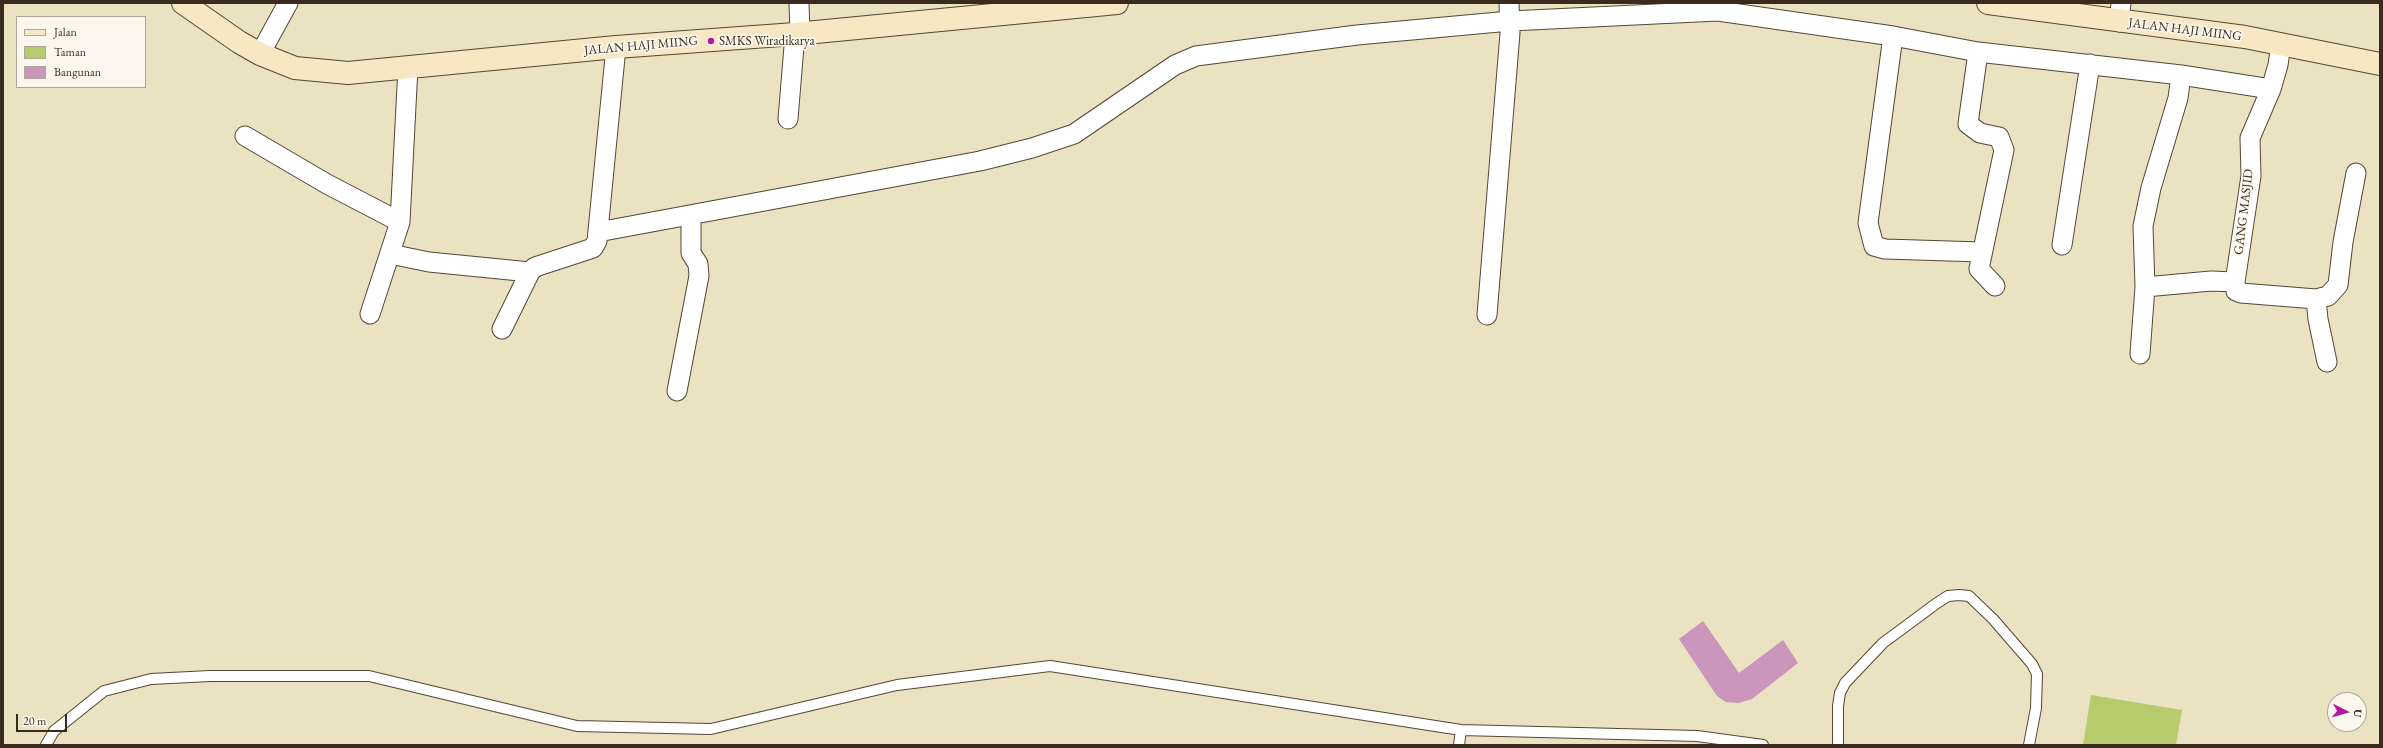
<!DOCTYPE html>
<html>
<head>
<meta charset="utf-8">
<style>
  body { margin:0 }
  #map { position:relative; width:2383px; height:748px; overflow:hidden; background:#eae2c0; font-family:"EB Garamond",serif }
  canvas { display:block }
  .frame { position:absolute; inset:0; border:4px solid #3b2a1e; pointer-events:none }
  .legend { position:absolute; left:16px; top:16px; width:130px; height:72px; box-sizing:border-box; background:#fbf7ec; border:1px solid #aea59a; margin:0; padding:5px 7px; list-style:none; font-size:12px; color:#3b2a1e }
  .legend li { display:flex; align-items:center; gap:8px; height:20px }
  .legend b { width:20px; border:1px solid #aea59a }
  .north { position:absolute; left:2327px; top:692px; width:40px; height:40px; box-sizing:border-box; background:#fbf7ec; border:1px solid #aea59a; border-radius:50%; rotate:96deg; font-size:11px; font-weight:700; line-height:16px; text-align:center; color:#3b2a1e }
  .north::after { content:''; display:block; margin:auto; width:14px; height:18px; background:#b5179e; clip-path:polygon(50% 0,100% 100%,50% 72%,0 100%) }
  .scale { position:absolute; left:16px; top:714px; width:51px; height:18px; box-sizing:border-box; border:2px solid #3b2a1e; border-top:0; padding-left:5px; font-size:12px; line-height:14px; white-space:nowrap; color:#3b2a1e; -webkit-text-stroke:3px #fbf7ec; paint-order:stroke }
</style>
</head>
<body>
<div id="map">
<canvas width="2383" height="748"></canvas>
<div class="frame"></div>
<ul class="legend">
<li><b style="height:5px;background:#f7e8c3"></b>Jalan</li>
<li><b style="height:11px;background:#b6cb6e"></b>Taman</li>
<li><b style="height:11px;background:#ca96bb"></b>Bangunan</li>
</ul>
<div class="north">U</div>
<div class="scale">20 m</div>
</div>
<script>
const ctx = document.querySelector('canvas').getContext('2d');
ctx.lineJoin = 'round';
function fill(path, color) { ctx.fillStyle = color; ctx.fill(path, 'evenodd'); }
const shape = rows => new Path2D(rows.map(r => 'M' + r).join(''));
function strokePath(path, color, width, dash) { ctx.strokeStyle = color; ctx.lineWidth = width; ctx.lineCap = dash ? 'butt' : 'round'; ctx.setLineDash(dash || []); ctx.stroke(path); }
function label(font, color, halo, rows, align = 'center') {
  ctx.font = font + ' "EB Garamond",serif'; ctx.lineWidth = 3.5; ctx.setLineDash([]); ctx.textBaseline = 'middle'; ctx.strokeStyle = halo; ctx.fillStyle = color; for (const [text, x, y, turn = 0] of rows) {
    ctx.save(); ctx.translate(x, y); ctx.rotate((+turn || 0) * Math.PI / 180); ctx.textAlign = isNaN(turn) ? turn : align; if (halo) ctx.strokeText(text, 0, 0); ctx.fillText(text, 0, 0); ctx.restore();
  }
}
fill(shape([
  [2091,695,2182,710,2176,745,2083,745]
]), '#b6cb6e');
fill(shape([
  [1703,621,1739,673,1783,640,1798,663,1752,699,1739,703,1726,702,1717,696,1679,639]
]), '#ca96bb');
const service = shape([
  [46,745,54,731,104,691,151,679,210,676,369,676,577,726,711,729,897,685,1050,666,1461,730,1697,736,1763,745],
  [1459,745,1461,730],
  [1838,745,1838,706,1840,693,1845,683,1883,643,1937,603,1948,596,1959,595,1969,596,1993,619,2032,664,2037,674,2036,708,2029,745]
]);
const minor = shape([
  [799,3,800,34],
  [2119,22,2121,3],
  [1893,36,1868,223,1874,246,1885,249,1981,252],
  [2281,44,2278,65,2271,89,2250,138,2251,176,2235,282,2236,291,2241,293,2316,299,2328,296,2338,285,2343,242,2356,173],
  [1978,52,1968,124,1980,133,1999,137,2004,150,1979,269,1995,286],
  [260,54,288,3],
  [788,119,795,34],
  [245,136,327,184,400,222],
  [598,232,980,161,1032,148,1074,134,1175,65,1196,56,1357,35,1510,21,1718,11,1893,36,1978,52,2181,75,2271,89],
  [2062,245,2090,64],
  [390,254,429,262,530,272],
  [2145,287,2211,281,2235,282],
  [2316,299,2318,319,2327,362],
  [370,314,400,222,408,67],
  [1487,315,1510,33,1509,3],
  [502,329,530,272,535,267,593,248,597,241,616,47],
  [2140,354,2145,287,2143,226,2151,188,2178,98,2181,75],
  [677,391,699,276,698,264,691,253,691,215]
]);
const secondary = shape([
  [183,3,239,42,260,54,295,68,348,73,616,47,795,34,1117,3],
  [1988,3,2245,37,2380,64]
]);
strokePath(service, '#554636', 12);
strokePath(minor, '#554636', 21);
strokePath(secondary, '#554636', 24);
strokePath(service, '#fff', 10);
strokePath(minor, '#fff', 19);
strokePath(secondary, '#f7e8c3', 22);
for (const [x, y, r, color] of [
  [711,41,4,"#b5179e"]
]) { const dot = new Path2D(); dot.arc(x, y, r, 0, 2 * Math.PI); ctx.fillStyle = color; ctx.fill(dot); strokePath(dot, '#fbf7ec', 1.5); }
label('13px', '#3b2a1e', '#fbf7ec', [
  ["JALAN HAJI MIING",2185,30,7],
  ["JALAN HAJI MIING",641,46,-5],
  ["GANG MASJID",2244,212,-83]
]);
label('13px', '#3b2a1e', '#fbf7ec', [
  ["SMKS Wiradikarya",719,41]
], 'left');
</script>
</body>
</html>
